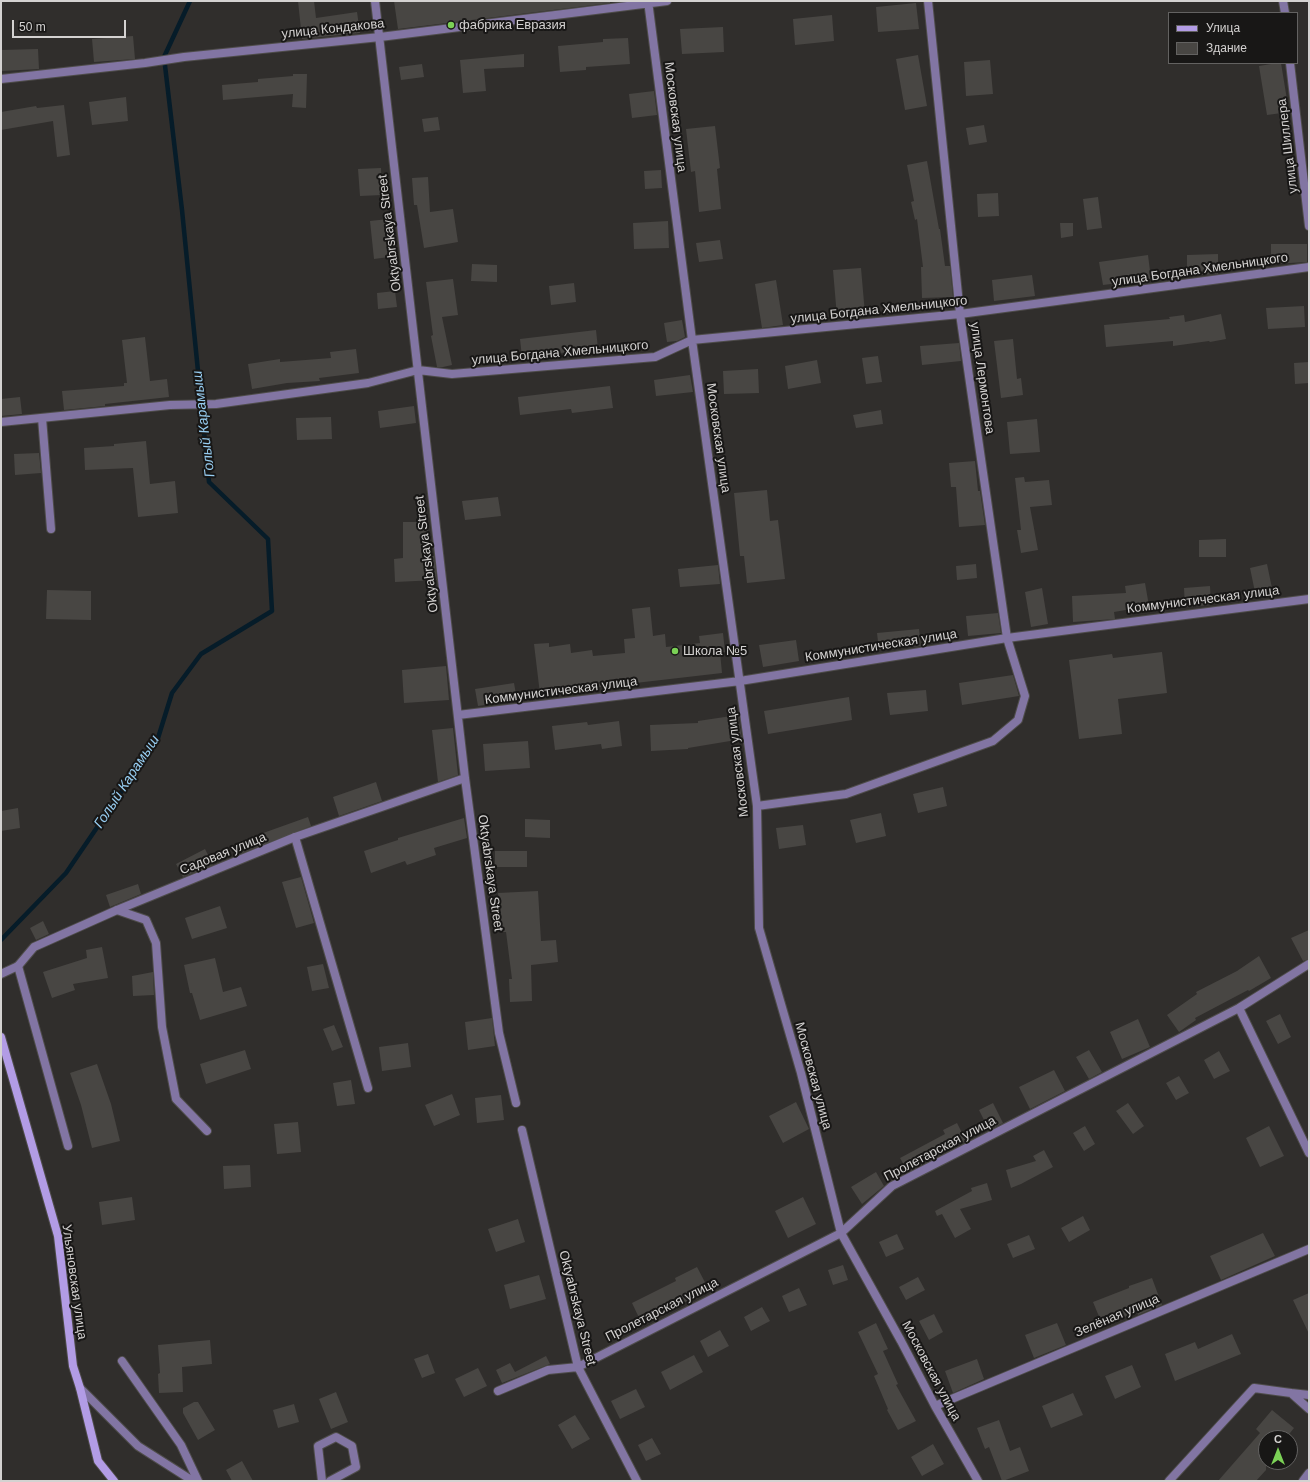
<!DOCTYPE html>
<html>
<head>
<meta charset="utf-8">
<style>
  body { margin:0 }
  #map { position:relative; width:1310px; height:1482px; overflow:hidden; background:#302e2c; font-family:Arial,sans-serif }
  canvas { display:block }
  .frame { position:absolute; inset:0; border:2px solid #d4d2d1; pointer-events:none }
  .legend { position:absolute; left:1168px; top:12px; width:130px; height:52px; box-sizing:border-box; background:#181716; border:1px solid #636261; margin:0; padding:5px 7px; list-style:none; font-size:12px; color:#d4d2d1 }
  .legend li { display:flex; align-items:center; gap:8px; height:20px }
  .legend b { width:20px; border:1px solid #636261 }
  .north { position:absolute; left:1258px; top:1430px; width:40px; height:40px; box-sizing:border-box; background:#181716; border:1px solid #636261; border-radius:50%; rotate:0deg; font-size:11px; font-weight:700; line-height:16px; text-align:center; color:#d4d2d1 }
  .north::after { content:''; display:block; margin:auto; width:14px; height:18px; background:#7bd156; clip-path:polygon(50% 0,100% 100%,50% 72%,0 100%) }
  .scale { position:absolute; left:12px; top:20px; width:114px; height:18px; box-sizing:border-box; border:2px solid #d4d2d1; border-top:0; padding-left:5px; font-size:12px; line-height:14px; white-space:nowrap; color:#d4d2d1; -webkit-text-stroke:3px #181716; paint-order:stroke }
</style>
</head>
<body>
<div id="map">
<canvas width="1310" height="1482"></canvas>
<div class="frame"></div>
<ul class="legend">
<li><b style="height:5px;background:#b29ce5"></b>Улица</li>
<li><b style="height:11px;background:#484643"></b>Здание</li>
</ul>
<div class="north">С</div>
<div class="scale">50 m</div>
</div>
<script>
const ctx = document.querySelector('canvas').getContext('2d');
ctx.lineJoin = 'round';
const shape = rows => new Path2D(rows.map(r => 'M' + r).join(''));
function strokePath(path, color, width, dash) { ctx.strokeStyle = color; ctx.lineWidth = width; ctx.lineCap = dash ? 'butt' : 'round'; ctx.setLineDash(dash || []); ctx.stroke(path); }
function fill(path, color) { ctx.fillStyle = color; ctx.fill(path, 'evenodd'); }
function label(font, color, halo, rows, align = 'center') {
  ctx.font = font + ' Arial,sans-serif'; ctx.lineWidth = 4; ctx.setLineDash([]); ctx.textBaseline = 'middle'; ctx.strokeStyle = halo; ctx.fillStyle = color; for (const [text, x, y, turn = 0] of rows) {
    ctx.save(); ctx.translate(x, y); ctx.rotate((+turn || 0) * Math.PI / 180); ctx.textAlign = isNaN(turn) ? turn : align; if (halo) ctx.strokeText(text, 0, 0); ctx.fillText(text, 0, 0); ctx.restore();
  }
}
strokePath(shape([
  [1,940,66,873,158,738,172,693,201,654,272,611,268,539,209,482,182,210,164,57,190,1]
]), '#061c29', 4.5);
fill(shape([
  [298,1,314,1,316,18,357,12,360,33,302,39],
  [394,1,610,1,610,3,398,29],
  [916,3,919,29,878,32,876,7],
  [832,15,834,41,795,45,793,19],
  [723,27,724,52,682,54,680,29],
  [133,36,135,59,94,62,92,39],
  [628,38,630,64,586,67,586,70,560,72,558,46,603,42,603,39],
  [38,49,39,69,2,71,1,50],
  [524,54,524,67,484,69,486,91,463,93,460,60],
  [918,55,927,106,905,110,896,59],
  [990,60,993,94,966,96,964,62],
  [1277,63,1281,63,1289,112,1267,115,1259,66],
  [422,64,424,77,401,80,399,67],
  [293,74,307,74,306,108,292,107,293,94,223,100,222,85,258,82,258,79,293,76],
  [654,91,657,115,632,118,629,94],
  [126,97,128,121,92,125,89,102],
  [64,105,70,155,57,157,53,121,1,130,1,112,36,106,37,108],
  [438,117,440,130,424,132,422,119],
  [984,125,987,142,969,145,966,128],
  [715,126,720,168,717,169,721,209,699,212,695,171,691,172,686,129],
  [927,161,939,229,940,229,945,266,950,266,953,297,922,298,921,267,923,267,917,219,915,220,911,202,914,201,907,165],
  [381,168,382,195,360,196,358,169],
  [661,170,662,188,645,189,644,171],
  [428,177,430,212,453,209,458,242,424,248,417,205,414,205,412,178],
  [998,193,999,216,978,217,977,194],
  [1098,197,1102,228,1087,230,1083,199],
  [388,219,391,253,388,253,389,257,374,259,370,221],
  [668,221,669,248,634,249,633,223],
  [1060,223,1073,223,1073,236,1061,238],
  [720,240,723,259,699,262,696,243],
  [1271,244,1307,244,1307,262,1271,264],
  [1218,254,1218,274,1187,276,1187,255],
  [1148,255,1151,279,1103,285,1099,262],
  [472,264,497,265,497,282,471,281],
  [861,268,865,314,837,317,833,270],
  [1032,275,1035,296,994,301,992,280],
  [453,279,458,315,442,317,452,365,443,367,437,367,431,336,433,335,426,282],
  [776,280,783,325,762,328,755,284],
  [574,283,576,302,551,305,549,286],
  [395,291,397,307,378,309,377,293],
  [1304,306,1305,327,1268,329,1266,308],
  [1221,314,1226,339,1210,342,1209,341,1173,346,1173,341,1106,347,1104,325,1170,319,1169,317,1184,315,1185,322],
  [682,320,685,337,677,341,667,342,664,323],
  [596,330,598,349,522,357,520,339],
  [145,337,150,381,167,379,169,397,105,404,105,406,64,410,62,391,124,386,124,383,127,383,122,340],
  [1013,339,1017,379,1021,378,1023,395,1001,398,994,341],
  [959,343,961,361,922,365,920,346],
  [356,349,359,373,319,378,320,381,287,383,252,389,248,364,280,359,280,362,331,358,330,352],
  [878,356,882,382,866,384,862,358],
  [817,360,821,383,788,389,785,366],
  [1309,362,1309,383,1295,384,1294,363],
  [758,369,759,393,724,394,723,371],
  [690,375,693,392,656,396,654,380],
  [610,386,613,408,572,413,571,409,520,415,518,397],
  [20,397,22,414,1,416,1,399],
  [414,406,416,423,380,428,378,411],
  [881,410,883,424,856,428,853,415],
  [331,417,332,439,297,440,296,418],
  [1037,419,1040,452,1010,454,1007,422],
  [146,441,150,484,175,481,178,513,138,517,133,468,85,470,84,448,114,446,114,444],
  [39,453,41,473,15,475,14,454],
  [975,461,978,491,980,491,985,525,959,527,956,487,951,487,949,463],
  [1024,477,1025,482,1049,480,1052,505,1030,507,1038,550,1021,553,1017,530,1021,530,1015,478],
  [767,490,770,521,778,520,785,579,747,583,744,556,740,556,734,493],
  [498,497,501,516,465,520,462,501],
  [403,522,428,522,428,557,434,556,437,580,395,582,394,559,403,558],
  [1226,539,1226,557,1199,557,1199,540],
  [976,564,977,578,957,580,956,566],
  [1267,564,1273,593,1256,597,1250,568],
  [718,565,720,584,680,587,678,569],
  [1145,583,1149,606,1114,612,1115,619,1073,622,1072,596,1126,593,1125,586],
  [1210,586,1211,605,1185,607,1184,588],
  [1042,588,1048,624,1031,627,1025,592],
  [47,590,91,591,91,620,46,619],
  [650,607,653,636,665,634,666,647,700,643,699,636,723,633,725,652,720,652,722,673,540,694,534,644,549,643,549,647,570,644,571,653,592,650,593,656,625,653,624,639,635,638,632,609],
  [998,613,1001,633,968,636,966,616],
  [919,629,921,646,879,650,877,633],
  [796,640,799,661,763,667,759,645],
  [1162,652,1167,693,1118,699,1122,734,1079,739,1069,660,1112,654,1113,658],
  [446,666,449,700,404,703,402,670],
  [1013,675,1019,696,962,705,959,683],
  [514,683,517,700,478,706,475,689],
  [926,690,928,711,890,715,887,693],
  [849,697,852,720,768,734,764,711],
  [738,715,742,739,688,748,688,749,651,751,650,725,698,723,698,721],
  [619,721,622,746,602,749,601,744,555,750,552,726,587,722,588,725],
  [453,728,458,775,438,782,432,730],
  [528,741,530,768,485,771,483,744],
  [376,782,382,801,339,816,333,797],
  [943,787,947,806,918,813,913,794],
  [18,808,20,828,1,831,1,811],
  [881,813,886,836,856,843,850,820],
  [308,817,311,826,242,853,238,842],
  [464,818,467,838,434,848,436,855,407,865,405,861,371,873,364,851,398,840,398,838],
  [525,819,550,820,550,838,525,837],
  [803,825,806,845,779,849,776,828],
  [205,849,213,865,183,877,176,864],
  [495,851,527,851,527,867,495,867],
  [301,877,314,923,296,928,282,882],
  [138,884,141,894,110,907,106,895],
  [538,891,541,941,556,940,558,962,531,965,532,1001,510,1002,509,979,512,979,506,932,501,932,498,893],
  [220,906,227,928,192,939,185,918],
  [43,921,49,934,36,940,30,928],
  [1309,930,1309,959,1303,961,1291,938],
  [102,947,108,978,73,984,75,990,52,998,43,972,87,958,86,950],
  [1259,956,1271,978,1249,991,1248,990,1195,1018,1196,1020,1179,1032,1167,1015,1197,994,1196,992,1237,971],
  [215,958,223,992,241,987,247,1006,200,1020,192,993,190,993,184,965],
  [323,964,329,988,312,991,307,967],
  [153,972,154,995,133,996,132,976],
  [1280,1014,1291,1037,1278,1044,1266,1021],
  [492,1018,495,1046,468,1050,465,1022],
  [1138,1019,1150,1047,1122,1059,1110,1032],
  [334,1025,343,1047,332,1051,323,1029],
  [408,1043,411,1067,382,1071,379,1047],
  [245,1050,251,1069,206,1084,200,1064],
  [1089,1050,1102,1072,1089,1079,1076,1057],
  [1219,1051,1230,1071,1214,1079,1204,1060],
  [97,1064,111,1104,120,1141,92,1148,81,1105,70,1073],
  [1054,1070,1065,1091,1030,1109,1019,1087],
  [1179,1076,1189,1093,1176,1100,1166,1083],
  [351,1080,355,1104,337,1106,333,1083],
  [452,1094,460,1115,434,1126,425,1105],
  [501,1095,504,1120,477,1123,475,1098],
  [796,1102,809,1129,783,1143,769,1116],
  [993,1103,1003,1123,989,1130,979,1110],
  [1128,1103,1144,1126,1133,1134,1116,1111],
  [298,1122,301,1152,277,1154,274,1124],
  [957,1123,966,1141,908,1172,900,1158,945,1134,943,1130],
  [1085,1126,1095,1144,1084,1151,1073,1133],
  [1269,1126,1284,1156,1260,1167,1246,1138],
  [1044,1150,1053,1167,1021,1184,1011,1188,1006,1170,1036,1161,1033,1156],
  [250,1165,251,1187,224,1189,223,1166],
  [876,1172,884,1186,862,1204,851,1187],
  [987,1183,992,1200,960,1209,971,1229,955,1238,942,1214,937,1216,935,1211,972,1191,971,1188],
  [132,1197,135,1220,102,1225,99,1202],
  [803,1197,816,1224,788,1238,775,1211],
  [1083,1216,1090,1230,1069,1242,1061,1228],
  [518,1219,525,1242,496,1252,488,1229],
  [1263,1233,1275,1256,1221,1280,1210,1256],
  [897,1234,904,1249,886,1257,879,1242],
  [1029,1235,1035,1249,1013,1258,1007,1244],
  [843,1265,848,1280,833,1285,828,1270],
  [697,1267,709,1290,642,1324,632,1303,676,1281,675,1278],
  [539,1275,546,1299,510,1309,504,1285],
  [918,1277,925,1290,906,1300,899,1287],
  [1152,1278,1162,1305,1138,1315,1137,1312,1103,1326,1093,1302,1129,1288,1129,1286],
  [799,1288,807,1305,789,1312,782,1296],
  [1309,1293,1309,1334,1293,1300],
  [762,1307,770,1321,751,1331,744,1317],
  [934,1314,943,1332,929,1340,919,1321],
  [876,1323,888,1349,883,1351,898,1384,896,1385,916,1421,898,1430,887,1410,888,1409,874,1376,878,1374,858,1332],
  [1057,1323,1066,1345,1034,1358,1025,1335],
  [720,1330,729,1346,708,1357,700,1341],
  [1232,1334,1241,1354,1175,1381,1165,1354,1195,1342,1198,1349],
  [210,1340,212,1364,182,1367,183,1392,159,1393,158,1374,160,1373,158,1345],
  [428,1354,435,1373,422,1378,414,1359],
  [694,1355,703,1372,670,1390,661,1372],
  [546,1356,550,1364,502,1383,496,1370,510,1363,515,1372],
  [977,1359,984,1379,953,1393,945,1371],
  [1132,1365,1141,1387,1115,1399,1105,1376],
  [478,1368,487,1386,464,1397,455,1379],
  [636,1389,645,1407,620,1419,611,1401],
  [336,1392,348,1422,331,1429,319,1399],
  [1073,1393,1083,1415,1051,1428,1042,1406],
  [194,1402,198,1402,215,1430,198,1440,183,1413,183,1408],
  [294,1404,299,1422,278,1428,273,1410],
  [1272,1410,1294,1428,1286,1438,1266,1438,1266,1470,1256,1481,1218,1481,1260,1433,1256,1429],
  [575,1415,590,1439,572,1449,558,1425],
  [999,1420,1010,1451,1020,1447,1029,1471,1003,1481,1002,1481,989,1447,985,1449,977,1428],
  [652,1438,661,1454,646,1461,638,1445],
  [933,1444,944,1464,922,1476,911,1457],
  [242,1461,253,1481,232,1481,226,1470]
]), '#484643');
const lane = shape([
  [42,418,51,529],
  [757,806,846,794,993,741,1018,720,1025,696,1007,638],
  [295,837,368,1088],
  [117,910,146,920,156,943,162,1027,176,1099,207,1131],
  [18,966,68,1146],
  [122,1361,181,1445,198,1481],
  [80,1388,138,1446,193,1481],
  [1291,1393,1309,1395],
  [322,1481,318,1446,336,1437,352,1446,356,1467,330,1481],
  [1169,1481,1254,1388,1291,1393,1309,1409],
  [1303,1481,1309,1473]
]);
const street = shape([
  [375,1,465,778,499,1033,516,1103],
  [648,1,692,340,757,806,759,928,801,1073,841,1233,901,1341,935,1406,978,1481],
  [928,1,960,314,1007,638],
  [1283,1,1285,13],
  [1290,63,1309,226],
  [1,79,145,63,184,57,380,37,667,1],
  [1,422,170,405,216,404,368,383,418,370,452,374,655,357,692,340,960,314,1309,267],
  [458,715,740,681,1007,638,1309,599],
  [1,974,18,966,34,947,117,910,295,837,465,778],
  [1239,1008,1309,1153],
  [522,1130,578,1367,637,1481],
  [498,1391,548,1370,578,1367,841,1233,892,1186,1239,1008,1309,964],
  [935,1406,1309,1249]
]);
const secondary = shape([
  [1,1037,58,1236,73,1366,80,1388,98,1461,114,1481]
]);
strokePath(lane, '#4e4c4a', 10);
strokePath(street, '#4e4c4a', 10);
strokePath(secondary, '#4e4c4a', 10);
strokePath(lane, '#8275a3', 8);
strokePath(street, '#8275a3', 8);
strokePath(secondary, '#b29ce5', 8);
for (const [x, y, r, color] of [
  [451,25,4,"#7bd156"],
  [675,651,4,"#7bd156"]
]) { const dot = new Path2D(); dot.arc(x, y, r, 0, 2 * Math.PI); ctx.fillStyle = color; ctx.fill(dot); strokePath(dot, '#181716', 1.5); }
label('13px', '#d4d2d1', '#181716', [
  ["фабрика Евразия",459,25],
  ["Школа №5",683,651]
], 'left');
label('13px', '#d4d2d1', '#181716', [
  ["улица Кондакова",333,29,-6],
  ["Московская улица",675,117,83],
  ["улица Шиллера",1288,146,-97],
  ["Oktyabrskaya Street",390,233,-97],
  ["улица Богдана Хмельницкого",1200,270,-8],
  ["улица Богдана Хмельницкого",879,310,-6],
  ["улица Богдана Хмельницкого",560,353,-5],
  ["улица Лермонтова",982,378,82],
  ["Московская улица",718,438,82],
  ["Oktyabrskaya Street",427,554,-97],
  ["Коммунистическая улица",1203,600,-7],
  ["Коммунистическая улица",881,646,-9],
  ["Коммунистическая улица",561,691,-7],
  ["Московская улица",738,762,-97],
  ["Садовая улица",223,854,-22],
  ["Oktyabrskaya Street",490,873,82],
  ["Московская улица",813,1076,75],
  ["Пролетарская улица",940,1149,-28],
  ["Ульяновская улица",74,1282,82],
  ["Oktyabrskaya Street",577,1308,76],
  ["Пролетарская улица",662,1310,-27],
  ["Зелёная улица",1117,1316,-23],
  ["Московская улица",931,1371,62]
]);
label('italic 14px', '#97cdf1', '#181716', [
  ["Голый Карамыш",204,424,-97],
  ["Голый Карамыш",127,782,-57]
]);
</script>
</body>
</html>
